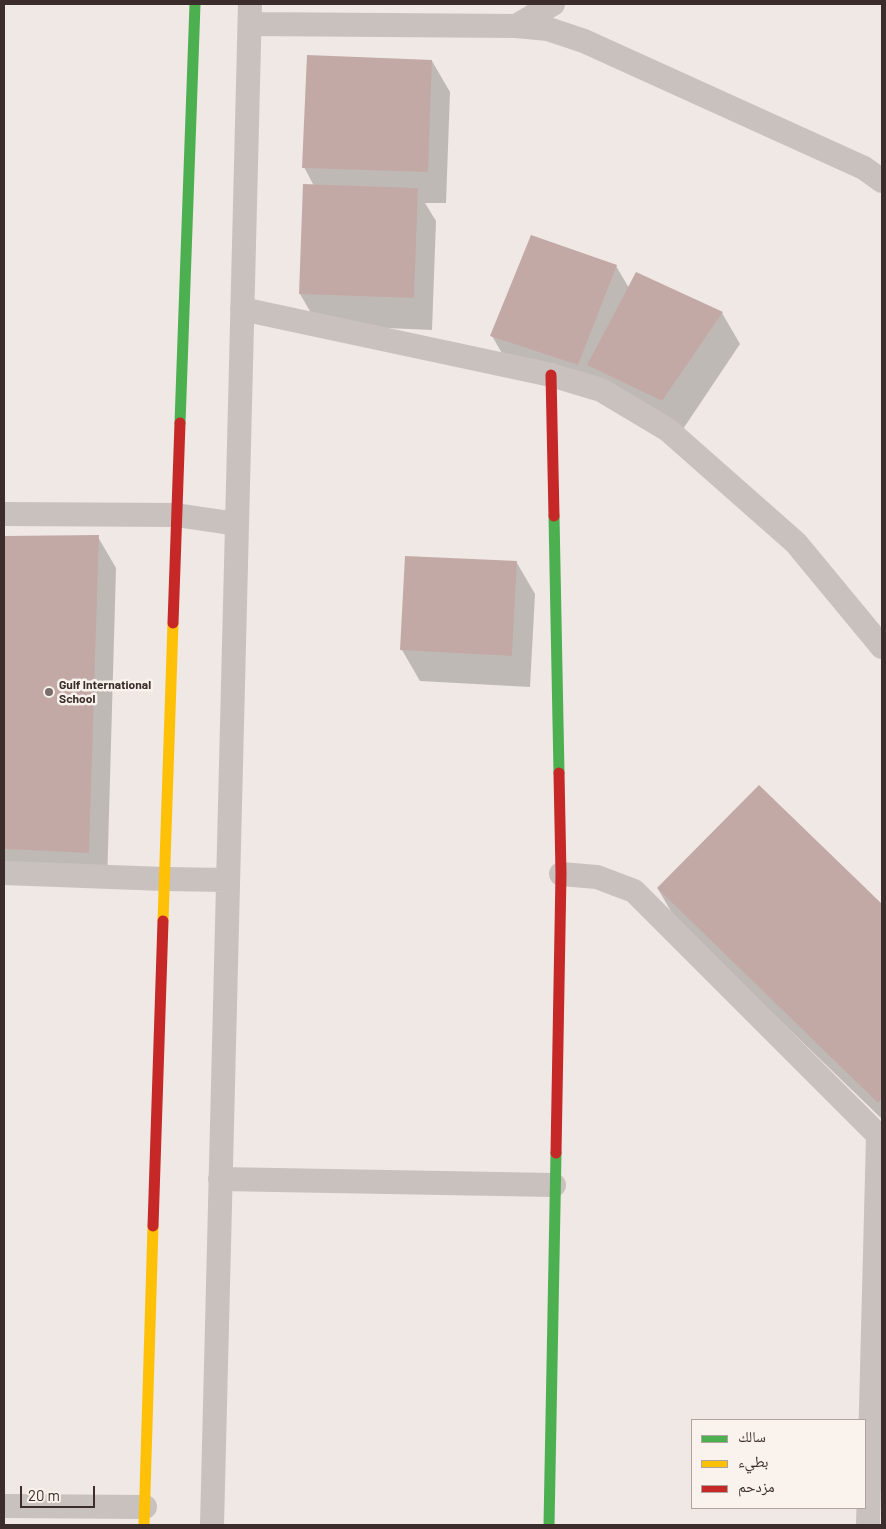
<!DOCTYPE html>
<html>
<head>
<meta charset="utf-8">
<style>
  body { margin:0 }
  #map { position:relative; width:886px; height:1529px; overflow:hidden; background:#efe8e4; font-family:Barlow,"Noto Naskh Arabic",sans-serif }
  canvas { display:block }
  .frame { position:absolute; inset:0; border:5px solid #3a2d2b; pointer-events:none }
  .legend { position:absolute; left:691px; top:1419px; width:175px; height:90px; box-sizing:border-box; background:#faf2ed; border:1px solid #ada39f; margin:0; padding:6px 9px; list-style:none; font-size:15px; color:#3a2d2b }
  .legend li { display:flex; align-items:center; gap:10px; height:25px }
  .legend b { width:25px; border:1px solid #ada39f }
  .scale { position:absolute; left:20px; top:1486px; width:75px; height:22px; box-sizing:border-box; border:2px solid #3a2d2b; border-top:0; padding-left:6px; font-size:15px; line-height:18px; white-space:nowrap; color:#3a2d2b; -webkit-text-stroke:4px #faf2ed; paint-order:stroke }
</style>
</head>
<body>
<div id="map">
<canvas width="886" height="1529"></canvas>
<div class="frame"></div>
<ul class="legend">
<li><b style="height:6px;background:#4caf50"></b>سالك</li>
<li><b style="height:6px;background:#ffc107"></b>بطيء</li>
<li><b style="height:6px;background:#c62828"></b>مزدحم</li>
</ul>
<div class="scale">20 m</div>
</div>
<script>
const ctx = document.querySelector('canvas').getContext('2d');
ctx.lineJoin = 'round';
function fill(path, color) { ctx.fillStyle = color; ctx.fill(path, 'evenodd'); }
const shape = rows => new Path2D(rows.map(r => 'M' + r).join(''));
function strokePath(path, color, width, dash) { ctx.strokeStyle = color; ctx.lineWidth = width; ctx.lineCap = dash ? 'butt' : 'round'; ctx.setLineDash(dash || []); ctx.stroke(path); }
function label(font, color, halo, rows, align = 'center') {
  ctx.font = font + ' Barlow,sans-serif'; ctx.lineWidth = 5; ctx.setLineDash([]); ctx.textBaseline = 'middle'; ctx.strokeStyle = halo; ctx.fillStyle = color; for (const [text, x, y, turn = 0] of rows) {
    ctx.save(); ctx.translate(x, y); ctx.rotate((+turn || 0) * Math.PI / 180); ctx.textAlign = isNaN(turn) ? turn : align; if (halo) ctx.strokeText(text, 0, 0); ctx.fillText(text, 0, 0); ctx.restore();
  }
}
fill(shape([
  [432,61,450,92,446,203,425,203,436,221,432,330,318,325,300,294,314,186,304,167],
  [616,266,629,288,722,313,740,344,681,432,510,367,492,336],
  [4,537,98,537,116,568,107,884,4,879],
  [517,563,535,594,530,687,420,681,402,650],
  [759,786,882,906,882,1119,676,920,658,889]
]), '#0003');
fill(shape([
  [307,55,432,60,428,172,302,168],
  [303,184,418,188,414,298,299,294],
  [531,235,617,265,578,365,490,336],
  [636,272,723,312,662,401,587,365],
  [99,535,89,853,4,849,4,536],
  [405,556,517,561,512,656,400,650],
  [759,785,882,904,882,1099,878,1103,657,888]
]), '#c2a9a6');
strokePath(shape([
  [250,24,516,26,548,29,584,41,864,168,882,181],
  [516,26,553,4],
  [242,309,551,375,601,390,668,430,796,543,882,647],
  [4,514,176,515,237,524],
  [4,873,164,879,228,880],
  [561,874,597,877,634,891,882,1139],
  [220,1179,554,1185],
  [4,1506,145,1507],
  [212,1525,250,4],
  [868,1525,878,1136]
]), '#c9c1bd', 24);
strokePath(shape([
  [180,423,195,4],
  [554,516,559,773],
  [549,1525,556,1153]
]), '#4caf50', 11);
strokePath(shape([
  [163,921,173,623],
  [144,1525,153,1226]
]), '#ffc107', 11);
strokePath(shape([
  [551,375,554,516],
  [173,623,180,423],
  [556,1153,561,874,559,773],
  [153,1226,163,921]
]), '#c62828', 11);
for (const [x, y, r, color] of [
  [49,692,5,"#796e6c"]
]) { const dot = new Path2D(); dot.arc(x, y, r, 0, 2 * Math.PI); ctx.fillStyle = color; ctx.fill(dot); strokePath(dot, '#faf2ed', 2); }
label('bold 12px', '#3a2d2b', '#faf2ed', [
  ["Gulf International",59,685],
  ["School",59,699]
], 'left');
</script>
</body>
</html>
